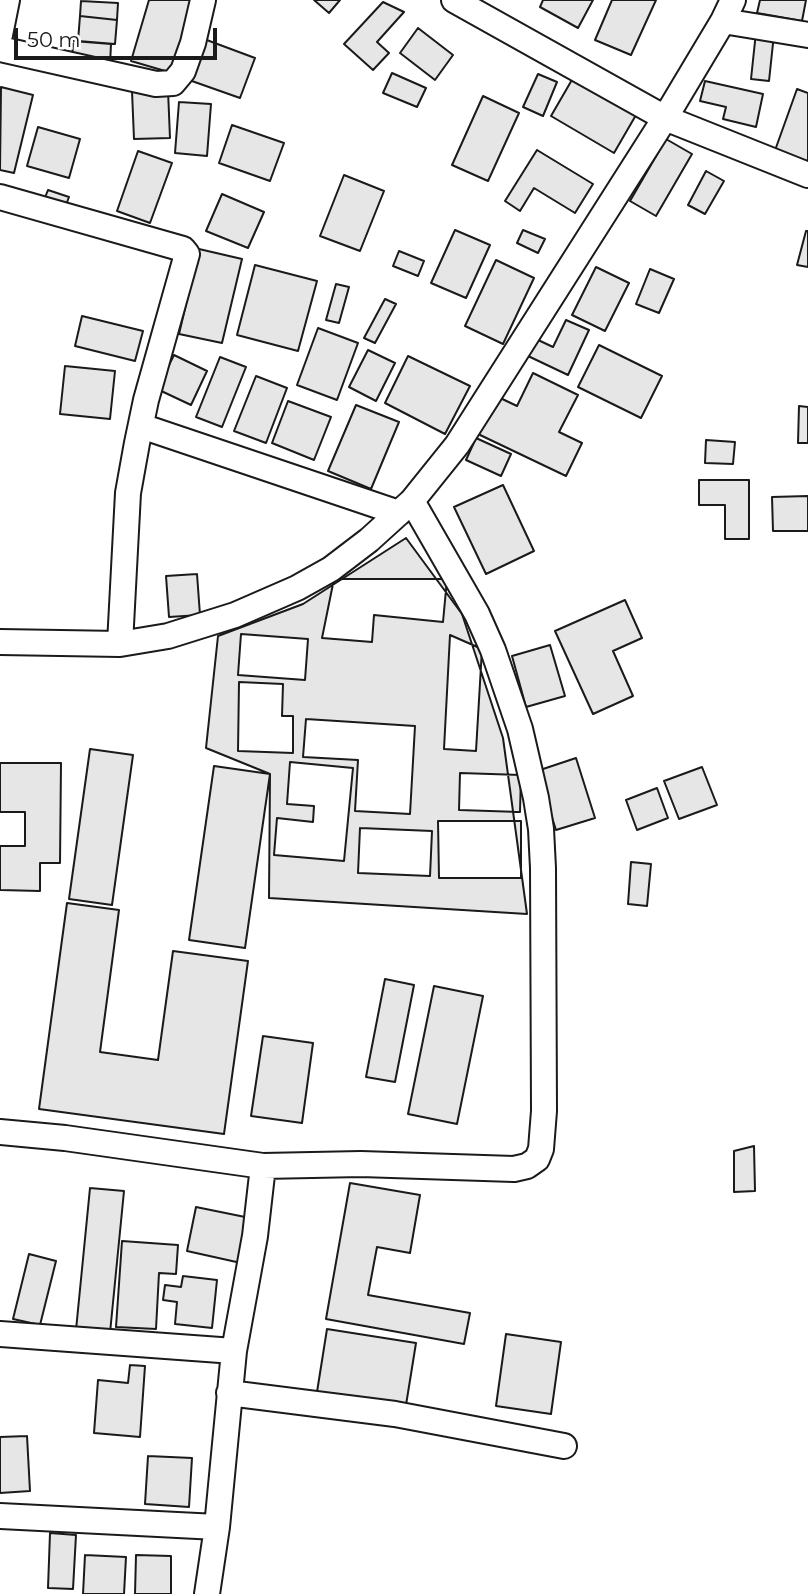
<!DOCTYPE html>
<html>
<head>
<meta charset="utf-8">
<style>
  body { margin:0 }
  #map { position:relative; width:808px; height:1594px; overflow:hidden; background:#fff; font-family:Montserrat,sans-serif }
  canvas { display:block }
  .scale { position:absolute; left:14px; top:28px; width:203px; height:32px; box-sizing:border-box; border:4px solid #1a1a1a; border-top:0; padding-left:9px; font-size:21px; line-height:24px; white-space:nowrap; color:#1a1a1a; -webkit-text-stroke:5px #fff; paint-order:stroke }
</style>
</head>
<body>
<div id="map">
<canvas width="808" height="1594"></canvas>
<div class="scale">50 m</div>
</div>
<script>
const ctx = document.querySelector('canvas').getContext('2d');
ctx.lineJoin = 'round';
function fill(path, color) { ctx.fillStyle = color; ctx.fill(path, 'evenodd'); }
const shape = rows => new Path2D(rows.map(r => 'M' + r).join(''));
function strokePath(path, color, width, dash) { ctx.strokeStyle = color; ctx.lineWidth = width; ctx.lineCap = dash ? 'butt' : 'round'; ctx.setLineDash(dash || []); ctx.stroke(path); }
const building = shape([
  [149,0,195,0,172,73,131,61,149,0],
  [314,0,340,0,329,13,314,0],
  [543,0,593,0,578,28,540,7,543,0],
  [612,0,656,0,631,55,595,40,612,0],
  [760,0,806,0,802,21,757,13,760,0],
  [81,1,118,3,117,20,80,16,81,1],
  [383,2,404,12,377,42,389,53,373,70,344,44,383,2],
  [80,16,117,20,115,44,78,41,80,16],
  [418,28,453,55,435,80,400,53,418,28],
  [756,32,774,34,769,81,751,79,756,32],
  [204,39,255,58,240,98,189,80,204,39],
  [73,41,111,44,110,65,72,62,73,41],
  [392,73,426,88,417,107,383,93,392,73],
  [538,74,557,82,543,116,523,107,538,74],
  [573,78,636,115,614,153,551,116,573,78],
  [705,81,763,94,756,127,723,119,726,107,700,101,705,81],
  [1,87,33,95,14,173,0,170,1,87],
  [797,89,808,93,808,159,805,167,773,156,797,89],
  [168,90,170,138,134,139,132,91,168,90],
  [483,96,519,113,488,181,452,165,483,96],
  [179,102,211,104,207,156,175,153,179,102],
  [232,125,284,143,270,181,219,163,232,125],
  [38,127,80,139,69,178,27,166,38,127],
  [666,139,692,154,656,216,630,201,666,139],
  [537,150,593,184,575,213,534,188,520,211,505,201,537,150],
  [138,151,172,163,150,223,117,211,138,151],
  [706,171,724,181,705,214,688,205,706,171],
  [344,175,384,191,360,251,320,236,344,175],
  [48,190,69,197,63,213,42,205,48,190],
  [222,194,264,212,248,248,206,231,222,194],
  [455,230,490,245,466,298,431,283,455,230],
  [523,230,545,239,538,253,517,243,523,230],
  [806,231,808,231,808,267,797,265,806,231],
  [199,249,242,259,222,343,179,334,199,249],
  [399,251,424,261,418,276,393,266,399,251],
  [496,260,534,278,503,344,465,326,496,260],
  [255,265,317,281,298,351,237,335,255,265],
  [596,267,629,283,605,331,572,315,596,267],
  [650,269,674,279,659,313,636,304,650,269],
  [336,284,349,287,339,323,326,320,336,284],
  [385,299,396,304,375,343,364,338,385,299],
  [82,316,143,331,135,361,75,346,82,316],
  [566,320,589,330,568,375,528,356,536,339,553,347,566,320],
  [318,328,358,343,337,400,297,385,318,328],
  [599,345,662,376,641,418,578,387,599,345],
  [368,350,395,363,376,401,349,387,368,350],
  [174,355,207,371,191,405,157,389,174,355],
  [408,356,470,386,445,434,385,403,408,356],
  [220,357,246,367,222,427,196,417,220,357],
  [65,366,115,371,110,419,60,414,65,366],
  [533,373,578,395,559,432,582,443,566,476,478,434,496,396,517,406,533,373],
  [256,376,287,388,266,443,234,431,256,376],
  [288,401,331,417,314,460,272,443,288,401],
  [356,405,399,422,371,489,328,471,356,405],
  [799,406,808,407,808,443,798,443,799,406],
  [476,438,511,454,501,476,466,460,476,438],
  [706,440,735,442,733,464,705,463,706,440],
  [699,480,749,480,749,539,725,539,725,505,699,505,699,480],
  [503,485,534,551,486,574,454,507,503,485],
  [808,496,808,531,773,531,772,497,808,496],
  [406,538,462,614,503,738,527,914,269,898,270,774,206,748,218,636,303,604,406,538],
  [197,574,200,615,169,617,166,576,197,574],
  [334,579,447,579,443,622,374,615,372,642,322,638,334,579],
  [625,600,642,638,613,651,633,696,593,714,555,631,625,600],
  [241,634,308,639,305,680,238,675,241,634],
  [450,635,482,649,476,751,444,749,450,635],
  [550,645,565,696,526,707,512,656,550,645],
  [239,682,283,684,282,716,293,716,293,753,238,751,239,682],
  [306,719,415,726,410,814,355,811,358,760,303,757,306,719],
  [90,749,133,755,112,905,69,899,90,749],
  [576,758,595,818,556,830,537,771,576,758],
  [290,762,353,768,344,861,274,855,277,818,313,822,314,806,287,804,290,762],
  [0,763,61,763,60,863,40,863,40,891,0,890,0,846,25,846,25,812,0,812,0,763],
  [214,766,270,774,245,948,189,940,214,766],
  [702,767,717,805,679,819,664,781,702,767],
  [460,773,521,775,520,812,459,810,460,773],
  [657,788,668,818,637,830,626,800,657,788],
  [438,821,521,821,521,878,439,878,438,821],
  [360,828,432,831,430,876,358,873,360,828],
  [631,862,651,864,647,906,628,904,631,862],
  [67,903,119,910,100,1052,158,1060,173,951,248,961,224,1134,39,1109,67,903],
  [385,979,414,985,395,1082,366,1077,385,979],
  [434,986,483,996,457,1124,408,1114,434,986],
  [263,1036,313,1043,302,1123,251,1116,263,1036],
  [754,1146,755,1191,734,1192,734,1151,754,1146],
  [350,1183,420,1195,410,1253,377,1247,368,1295,470,1313,464,1344,326,1319,350,1183],
  [90,1188,124,1191,110,1333,76,1330,90,1188],
  [196,1207,250,1218,241,1263,187,1251,196,1207],
  [122,1241,178,1245,176,1274,159,1273,156,1329,116,1327,122,1241],
  [29,1254,56,1261,40,1325,13,1319,29,1254],
  [183,1276,217,1280,212,1328,175,1324,177,1302,163,1300,165,1285,181,1287,183,1276],
  [327,1329,416,1343,406,1405,317,1392,327,1329],
  [506,1334,561,1342,551,1414,496,1406,506,1334],
  [130,1365,145,1366,140,1437,94,1433,98,1380,128,1383,130,1365],
  [27,1436,30,1491,0,1493,0,1437,27,1436],
  [148,1456,192,1458,189,1507,145,1504,148,1456],
  [50,1533,76,1535,73,1589,48,1588,50,1533],
  [85,1555,126,1557,124,1594,83,1594,85,1555],
  [136,1555,171,1556,171,1594,135,1594,136,1555]
]);
fill(building, '#e6e6e6');
strokePath(building, '#1a1a1a', 2);
const minor = shape([
  [454,0,665,118,808,175],
  [723,21,808,35],
  [0,35,7,0],
  [0,49,156,84,173,83,183,71,193,43,203,0],
  [0,197,183,249,187,254,146,400,137,443,128,493,120,644],
  [141,426,399,513],
  [0,642,120,644,168,636,235,615,297,588,331,569,369,540,412,501,457,445,665,118,723,21,733,0],
  [0,1132,65,1138,263,1166,361,1164,514,1169,527,1166,537,1159,541,1149,544,1111,543,868,541,829,536,798,520,729,493,650,477,614,412,501],
  [0,1334,234,1351],
  [229,1393,395,1414,564,1446],
  [0,1516,217,1527],
  [207,1594,217,1527,234,1351,255,1236,263,1166]
]);
strokePath(minor, '#1a1a1a', 28);
strokePath(minor, '#fff', 24);
</script>
</body>
</html>
